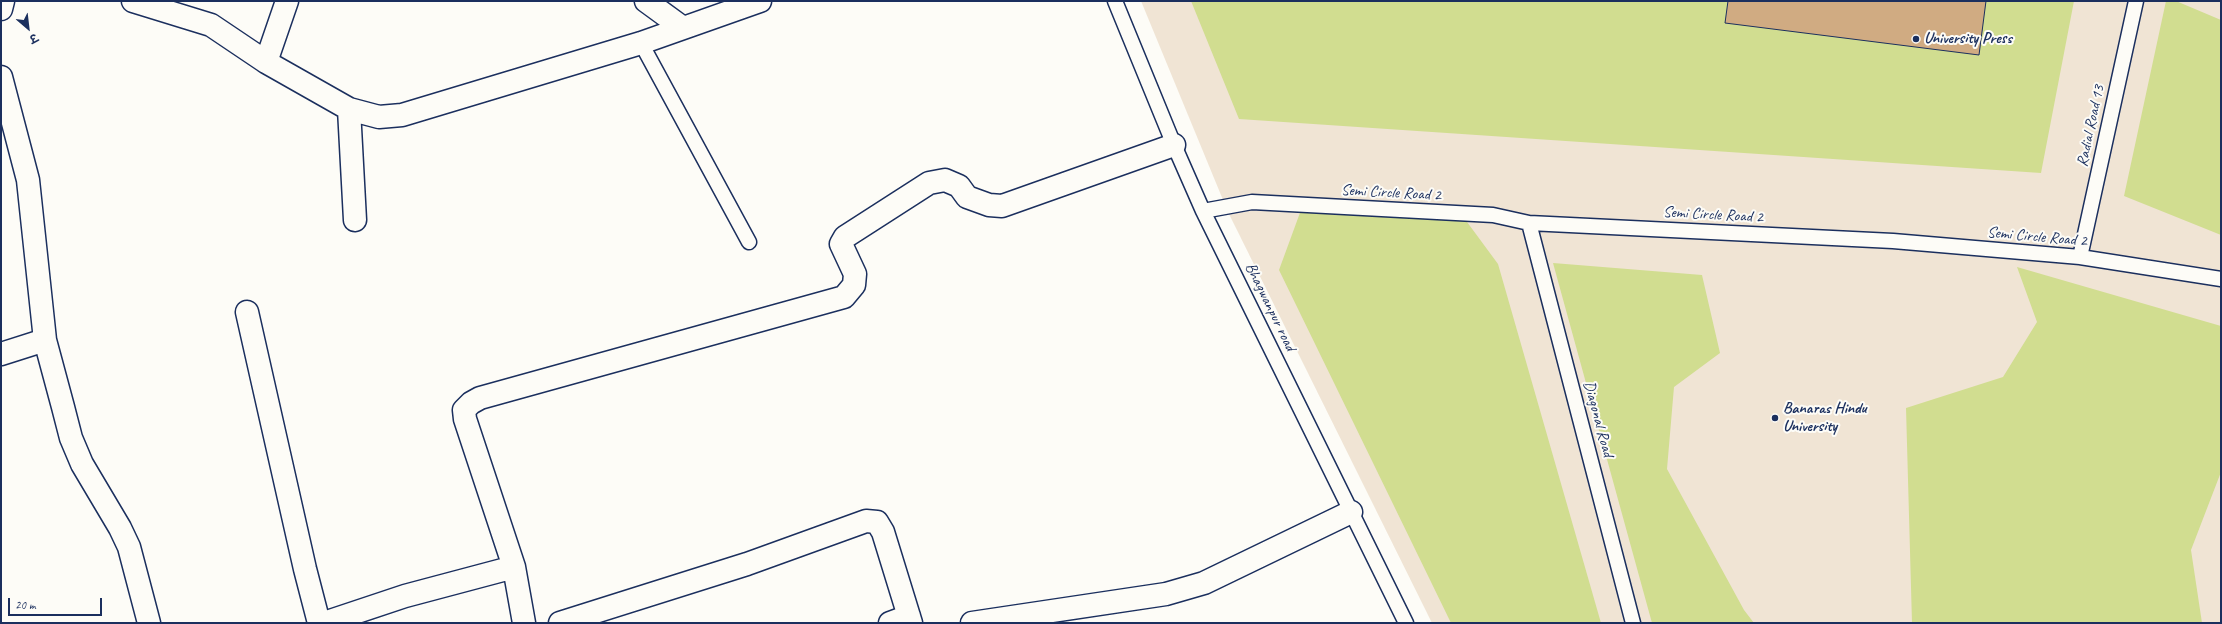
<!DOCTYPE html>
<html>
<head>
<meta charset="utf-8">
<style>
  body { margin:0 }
  #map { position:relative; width:2222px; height:624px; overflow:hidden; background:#fdfcf7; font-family:Caveat,"Playpen Sans Deva",sans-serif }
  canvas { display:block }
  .frame { position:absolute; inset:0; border:2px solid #1b2f5e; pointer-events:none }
  .north { position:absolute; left:8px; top:8px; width:40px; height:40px; -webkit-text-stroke:3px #fdfcf7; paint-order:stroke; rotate:152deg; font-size:11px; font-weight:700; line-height:16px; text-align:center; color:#1b2f5e }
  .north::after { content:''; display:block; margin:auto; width:14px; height:18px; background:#1b2f5e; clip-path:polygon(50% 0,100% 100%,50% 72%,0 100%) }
  .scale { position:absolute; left:8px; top:598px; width:94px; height:18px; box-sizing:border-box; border:2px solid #1b2f5e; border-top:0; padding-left:5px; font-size:12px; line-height:14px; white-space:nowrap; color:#1b2f5e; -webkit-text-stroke:3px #fdfcf7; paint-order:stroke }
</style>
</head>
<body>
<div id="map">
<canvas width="2222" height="624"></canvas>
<div class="frame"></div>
<div class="north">उ</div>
<div class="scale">20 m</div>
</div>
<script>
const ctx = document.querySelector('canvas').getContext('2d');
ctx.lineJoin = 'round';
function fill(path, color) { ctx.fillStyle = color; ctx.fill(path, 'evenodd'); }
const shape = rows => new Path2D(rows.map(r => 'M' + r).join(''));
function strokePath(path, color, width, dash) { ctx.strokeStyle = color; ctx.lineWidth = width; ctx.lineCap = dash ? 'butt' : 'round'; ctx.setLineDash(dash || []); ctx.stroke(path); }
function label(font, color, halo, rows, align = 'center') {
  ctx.font = font + ' Caveat,sans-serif'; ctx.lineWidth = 4; ctx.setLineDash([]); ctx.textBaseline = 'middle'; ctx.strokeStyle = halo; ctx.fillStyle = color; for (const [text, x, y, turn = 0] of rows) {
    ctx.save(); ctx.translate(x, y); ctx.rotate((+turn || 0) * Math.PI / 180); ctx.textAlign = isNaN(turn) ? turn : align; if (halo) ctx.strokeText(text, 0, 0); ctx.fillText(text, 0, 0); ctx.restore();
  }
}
fill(shape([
  [1141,1,2221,1,2221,623,1432,623,1228,212]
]), '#f0e4d4');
fill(shape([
  [1191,1,2074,1,2041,173,1239,119],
  [2166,1,2176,1,2221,20,2221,235,2124,196],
  [1456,207,1498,264,1601,623,1451,623,1279,270,1301,210],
  [1553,263,1702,275,1720,353,1674,387,1667,469,1744,610,1754,623,1652,623],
  [2017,267,2221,326,2221,472,2191,550,2202,623,1912,623,1906,408,2003,377,2037,322]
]), '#d1dd90');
const building = shape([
  [1728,1,1986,1,1979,55,1725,23,1728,1]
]);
fill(building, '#d0ab82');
strokePath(building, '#1b2f5e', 1);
const service = shape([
  [1115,1,1174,145,1203,211,1406,623],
  [641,43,749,242],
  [1203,211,1252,202,1493,215,1529,223,1893,241,2080,257,2221,279],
  [1529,223,1633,623],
  [2080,257,2136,1]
]);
const minor = shape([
  [133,1,211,25,266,62,349,109,379,117,402,115,641,43,760,1],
  [646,1,683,28],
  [1,9,3,1],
  [266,62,287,1],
  [1,77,28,180,45,340,63,407,71,438,82,464,120,528,129,547,149,623],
  [349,109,355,220],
  [247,312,305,569,319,623],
  [1,354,45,340],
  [324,623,405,596,514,567],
  [524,623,514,567,465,419,464,410,471,403,480,398,844,297,854,285,855,274,841,244,845,237,929,183,945,180,959,186,967,197,989,205,1002,206,1174,145],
  [560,623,747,564,866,521,877,522,883,532,911,623],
  [890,623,909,616],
  [972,623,1166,594,1204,583,1351,512]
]);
strokePath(service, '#1b2f5e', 17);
strokePath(minor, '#1b2f5e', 25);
strokePath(service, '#fdfcf7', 14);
strokePath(minor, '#fdfcf7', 22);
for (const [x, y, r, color] of [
  [1916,39,4,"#1b2f5e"],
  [1775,418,4,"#1b2f5e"]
]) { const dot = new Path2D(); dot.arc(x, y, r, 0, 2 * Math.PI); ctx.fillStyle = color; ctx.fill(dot); strokePath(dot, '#fdfcf7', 1.5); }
label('bold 16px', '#1b2f5e', '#fdfcf7', [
  ["University Press",1924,39],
  ["Banaras Hindu",1783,409],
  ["University",1783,427]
], 'left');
label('16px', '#1b2f5e', '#fdfcf7', [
  ["Radial Road 13",2091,126,-78],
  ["Semi Circle Road 2",1391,193,3],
  ["Semi Circle Road 2",1713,215,3],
  ["Semi Circle Road 2",2037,237,5],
  ["Bhagwanpur road",1270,307,64],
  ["Diagonal Road",1598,419,75]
]);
</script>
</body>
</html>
